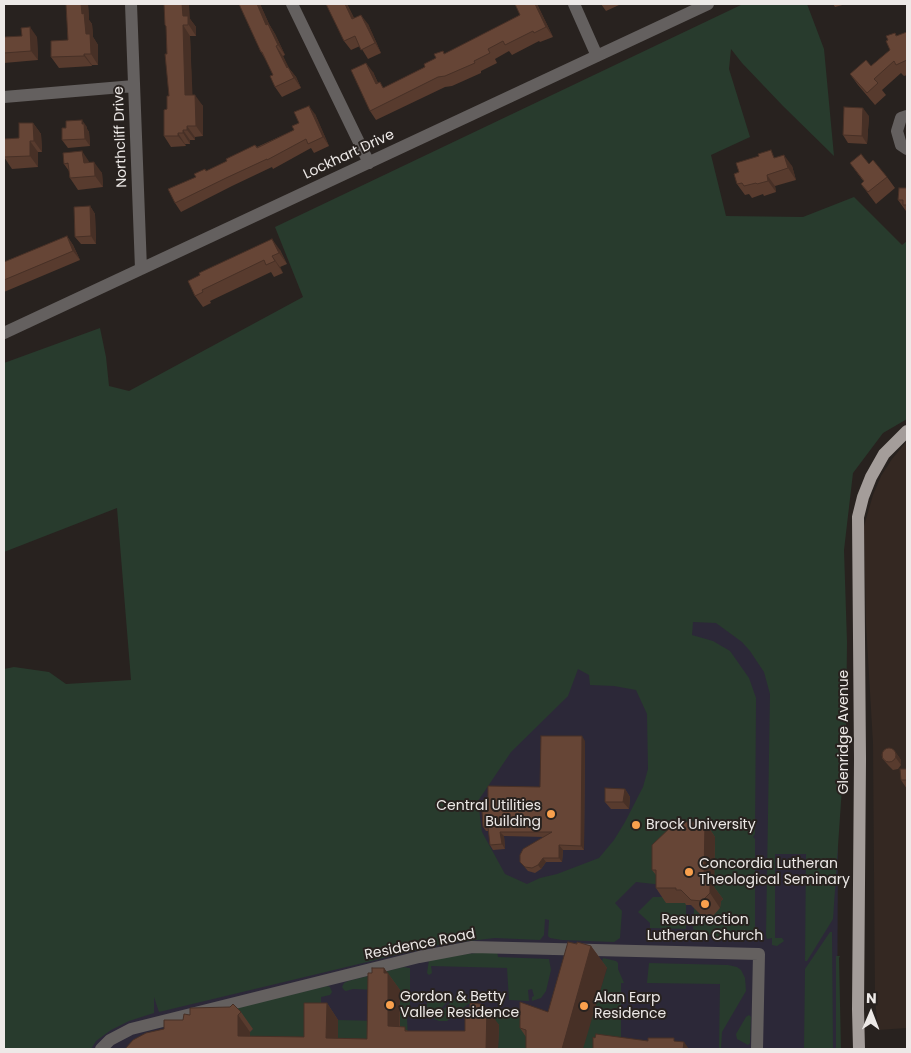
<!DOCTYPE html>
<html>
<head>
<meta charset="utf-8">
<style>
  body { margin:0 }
  #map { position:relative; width:911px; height:1053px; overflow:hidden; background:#28221f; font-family:Poppins,sans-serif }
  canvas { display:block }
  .frame { position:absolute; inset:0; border:5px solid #ede9e7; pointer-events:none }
  .north { position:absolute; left:846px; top:988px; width:50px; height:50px; -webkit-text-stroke:4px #28221f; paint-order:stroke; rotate:1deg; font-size:14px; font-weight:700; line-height:20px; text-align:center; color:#ede9e7 }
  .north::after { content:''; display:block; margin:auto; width:18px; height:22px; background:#ede9e7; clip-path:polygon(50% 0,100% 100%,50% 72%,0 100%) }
</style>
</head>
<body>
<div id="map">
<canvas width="911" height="1053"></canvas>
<div class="frame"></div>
<div class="north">N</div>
</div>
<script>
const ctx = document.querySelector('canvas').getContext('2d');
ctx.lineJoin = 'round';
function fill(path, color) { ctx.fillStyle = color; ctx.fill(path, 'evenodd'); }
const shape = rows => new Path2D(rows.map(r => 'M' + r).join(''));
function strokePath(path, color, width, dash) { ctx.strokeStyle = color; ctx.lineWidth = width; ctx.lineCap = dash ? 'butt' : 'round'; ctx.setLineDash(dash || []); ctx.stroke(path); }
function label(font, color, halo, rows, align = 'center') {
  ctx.font = font + ' Poppins,sans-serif'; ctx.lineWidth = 4; ctx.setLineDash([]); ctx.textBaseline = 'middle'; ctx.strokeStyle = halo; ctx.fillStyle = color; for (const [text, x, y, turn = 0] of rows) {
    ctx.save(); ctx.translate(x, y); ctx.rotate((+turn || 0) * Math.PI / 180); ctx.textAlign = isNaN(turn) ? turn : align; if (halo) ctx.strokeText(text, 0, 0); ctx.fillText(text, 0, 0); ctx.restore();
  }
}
fill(shape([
  [907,441,907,1028,878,1030,875,999,873,743,866,624,864,526,873,495,881,476,892,459]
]), '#342822');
fill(shape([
  [711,611,839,644,837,1049,49,1049,573,650]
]), '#2c2838');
fill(shape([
  [743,4,807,4,824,49,834,156,783,106,742,63,731,49,729,69,750,137,711,155,726,216,803,217,854,197,902,245,907,241,907,419,883,433,853,473,844,550,847,642,846,729,833,919,807,961,805,961,806,854,775,854,775,938,782,938,784,941,777,946,772,945,772,938,767,939,766,935,770,694,764,672,750,651,742,642,716,623,693,622,692,635,713,641,730,651,749,678,756,698,755,834,753,837,755,839,755,927,752,939,718,938,693,929,694,908,701,915,721,901,663,885,636,882,615,903,622,911,620,938,614,942,562,940,550,938,548,936,549,920,545,919,544,935,540,940,495,938,442,944,159,1012,154,997,154,1013,129,1021,111,1030,96,1041,91,1049,4,1049,4,669,14,667,49,672,66,684,131,680,117,508,4,552,4,363,100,328,106,357,109,386,129,391,303,297,275,227],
  [578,669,589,675,590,685,614,686,636,690,647,714,648,769,643,787,625,822,614,840,599,858,557,874,540,878,527,884,505,874,482,832,478,801,511,752,568,696],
  [653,897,666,897,667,903,686,903,686,929,650,928,650,923,638,912],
  [830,932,832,932,833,1049,804,1049,805,969],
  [497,951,498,957,549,959,551,970,546,991,541,998,532,1001,532,997,534,996,532,989,528,990,529,1001,509,1000,507,968,431,966,432,973,429,975,427,973,429,960,467,954],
  [836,956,840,956,839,958,841,1049,836,1049],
  [603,958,616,961,618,963,618,969,624,983,621,983,621,1040,606,1049,582,1049,607,968,601,966],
  [649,963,728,965,737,967,741,970,745,978,746,991,722,1032,721,1049,719,1049,720,984,647,983],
  [403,967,410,968,410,1009,407,1019,408,1037,401,1043,377,990,353,989,346,991,344,990,342,987,344,983,348,981],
  [327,986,330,987,332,992,330,995,321,997,321,1006,313,1046,249,1049,250,1032,253,1029,222,1011],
  [427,998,450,999,432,1018,427,1008],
  [454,999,481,999,481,1000,468,1004,447,1021,439,1021,434,1019],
  [749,1015,751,1017,750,1043,748,1045,737,1039,736,1034,746,1017],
  [487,1016,534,1016,535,1049,498,1049,499,1025],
  [338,1020,379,1021,379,1049,338,1049]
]), '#283b2d');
strokePath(shape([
  [131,4,141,269],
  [292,4,369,163],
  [574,4,597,56],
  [4,97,134,86],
  [907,116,901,118,897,131,901,145,907,149],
  [4,333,708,4],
  [101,1049,110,1040,131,1029,419,957,472,947,759,954,757,1049]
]), '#64605f', 12);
strokePath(shape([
  [859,1049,858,1009,860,759,858,517,863,497,871,477,884,454,907,431]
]), '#a49d9a', 12);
fill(shape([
  [66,4,88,4,89,20,92,24,93,37,98,45,98,65,92,65,92,66,59,68,51,57,68,40],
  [239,4,260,4,269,24,275,34,285,55,283,56,288,67,296,77,301,88,282,97,275,87,273,75,267,62,261,52],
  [347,4,354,18,368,24,381,53,368,59,360,46,351,50,344,41],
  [537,4,553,37,540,42,539,41,512,55,509,51,495,59,497,63,481,71,481,73,452,86,445,87,376,120,370,111,373,72,378,83,384,88,425,67,436,58,443,51,445,54,520,15],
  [601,4,619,4,619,5,606,11],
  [833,4,846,4,835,7],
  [190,19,196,27,196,36,190,36,192,95,203,106,203,136,195,137,195,140,190,140,190,144,185,144,186,146,171,147,164,136,169,96,167,28,165,25],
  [907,32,907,75,904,76,901,73,882,90,886,95,875,105,858,85,850,74,871,66,890,50,888,40,895,33,897,36],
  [4,37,37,37,38,60,4,63],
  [315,114,329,146,314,153,311,148,273,169,272,167,232,186,181,212,175,203,196,177,227,161,255,145,257,147,294,130,299,123],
  [869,116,867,144,848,143,843,135],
  [33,123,41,134,42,152,38,152,38,167,12,169,4,157],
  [87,127,87,129,89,132,90,146,68,148,62,140],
  [776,157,792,166,796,180,775,186,776,192,764,196,763,194,752,198,749,194,745,195,737,184,739,172],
  [90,162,102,173,103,187,78,190,70,178,69,171,64,164],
  [850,163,869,164,887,177,895,188,876,204,861,184,864,182],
  [907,188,907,212,906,211,898,200],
  [90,206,95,214,96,244,81,244,75,237],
  [67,236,73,245,80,260,4,292,4,262],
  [280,250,287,264,280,267,283,273,274,277,271,272,210,301,211,303,203,307,195,296,188,281],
  [585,741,584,850,563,850,562,862,546,862,541,869,535,873,528,871,520,862,545,837,504,836,505,849,493,850,490,845,489,831,486,831,483,827,488,811,540,787],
  [896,753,901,760,901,765,898,769,893,770,888,765,882,758],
  [907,769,907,789,901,780],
  [625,789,630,797,629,809,611,809,605,802],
  [705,822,715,837,714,887,723,899,721,901,720,908,713,916,701,915,691,905,686,905,685,903,666,903,656,888,656,875,652,870],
  [577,944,591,946,607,968,526,1037,520,1028,548,1012],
  [384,968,400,990,400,1027,408,1031,465,1031,470,1008,481,1004,499,1025,498,1049,125,1049,164,1029,183,1020,190,1015,241,1012,253,1029,250,1032,250,1037,304,1037,327,1003,338,1020,338,1038,367,1039,372,973]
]), '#583b2e');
fill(shape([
  [81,4,88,4,89,20,92,24,93,37,98,45,98,65,91,54,86,34,82,14],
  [182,4,189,4,190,19,196,27,196,36,183,16],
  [257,4,260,4,269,24,275,34,285,55,278,45,266,25],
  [345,4,347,4,359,28,352,19],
  [535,4,537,4,553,37,546,27],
  [361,15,368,24,381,53,375,43],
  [183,25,190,36,193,106,185,95],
  [30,27,37,37,38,60,31,51],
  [276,46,283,56,294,78,287,68],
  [84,54,92,65,92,66,84,56],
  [366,63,373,72,383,94,376,84],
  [288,67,296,77,301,88,294,78],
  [195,95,203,106,203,136,196,126],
  [309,106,315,114,329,146,323,137],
  [863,108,869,116,867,144,862,136],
  [82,120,87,127,87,129,89,132,90,146,85,139],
  [33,123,41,134,42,152,34,141],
  [187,126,195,137,195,140,187,130],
  [183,130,190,140,190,144,183,133],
  [178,133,185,144,186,146,178,136],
  [30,141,38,152,38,167,30,156],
  [82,151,90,163,84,163],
  [784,155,792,166,796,180,788,168],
  [94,162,102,173,103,187,95,176],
  [767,175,775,186,776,192,768,181],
  [90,206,95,214,96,244,91,236],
  [67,236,73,245,80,260,73,251],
  [272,239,280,250,287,264,279,253],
  [272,256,280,267,283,273,275,261],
  [582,736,585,741,584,850,581,846],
  [896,753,901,760,901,765,896,758],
  [625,789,630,797,629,809,623,802],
  [705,822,715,837,714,887,723,899,721,901,720,908,710,893,704,875],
  [500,832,504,836,505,849,502,844],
  [559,845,563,850,562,862,559,858],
  [543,858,546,862,541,869,538,865],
  [591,946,607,968,583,1049,562,1049],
  [384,968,400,990,399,1043,388,1026],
  [327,1003,338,1020,338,1049,326,1038],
  [481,1004,487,1012,487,1008,499,1025,498,1049,486,1049],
  [238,1015,250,1032,249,1049,238,1036],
  [684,1042,689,1049,683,1049]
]), '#473026');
const building = shape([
  [66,4,81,4,82,14,84,13,86,34,90,34,91,54,84,54,84,56,51,57,51,41,68,40,66,4],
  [164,4,182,4,183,16,188,16,188,25,183,25,185,95,195,95,196,126,187,126,187,130,183,130,183,133,178,133,178,136,164,136,164,110,167,109,167,96,169,96,165,54,167,54,166,26,165,25,164,4],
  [239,4,257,4,266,25,268,24,278,45,276,46,287,68,288,67,294,78,275,87,270,76,273,75,262,52,261,52,239,4],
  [326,4,345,4,352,19,361,15,375,43,361,50,355,36,344,41,326,4],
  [515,4,535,4,546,27,534,33,533,31,505,45,503,41,488,49,490,53,474,61,475,63,445,76,438,77,370,111,351,70,366,63,376,84,380,82,383,88,425,67,424,64,436,58,434,54,443,51,444,54,520,15,515,4],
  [30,27,31,51,4,53,4,37,22,36,21,28,30,27],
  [907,32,907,60,896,65,894,61,874,79,878,83,867,93,850,74,866,60,871,66,890,50,886,41,888,40,886,36,895,33,896,36,907,32],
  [309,106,323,137,308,144,306,139,267,160,267,159,226,178,175,203,168,189,196,177,194,174,205,169,206,171,227,161,226,159,255,145,257,148,294,130,292,126,299,123,294,112,309,106],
  [844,107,863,108,862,136,843,135,844,107],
  [82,120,82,124,84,124,85,139,62,140,62,128,66,128,66,121,82,120],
  [19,123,33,123,34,141,30,141,30,156,4,157,4,139,19,138,19,123],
  [771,150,774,158,784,155,788,168,767,175,768,181,757,184,756,183,744,186,742,183,737,184,734,174,739,172,736,163,759,156,758,154,771,150],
  [82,151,84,163,94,162,95,176,70,178,68,163,64,164,63,153,82,151],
  [861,154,869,164,873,160,887,177,868,192,861,184,864,181,850,163,861,154],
  [899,188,907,188,907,205,903,205,903,200,898,200,899,188],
  [90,206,91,236,75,237,74,207,90,206],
  [67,236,73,251,4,280,4,262,67,236],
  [272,239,279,253,272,256,275,261,266,265,264,260,202,290,203,292,195,296,188,281,200,275,199,273,272,239],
  [541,736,582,736,581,846,559,845,559,858,543,858,538,865,532,868,525,867,520,862,520,855,523,849,552,832,500,832,502,844,490,845,488,827,483,827,482,811,488,811,488,786,540,787,541,736],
  '882 755a7 7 0 1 1 14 0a7 7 0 1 1-14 0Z',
  [900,769,907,769,907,780,901,780,900,769],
  [605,788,625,789,623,802,605,802,605,788],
  [676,822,705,822,704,875,712,884,710,886,710,893,702,901,691,900,681,890,676,890,676,888,656,888,656,870,652,870,652,845,676,822],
  [568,942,577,944,577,942,591,946,562,1049,526,1049,526,1030,520,1028,520,1002,548,1012,568,942],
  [372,968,384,968,384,973,388,973,388,1026,405,1027,405,1031,465,1031,465,1008,470,1008,470,1003,481,1004,481,1008,487,1008,486,1049,125,1049,133,1040,146,1033,164,1029,164,1020,183,1020,184,1014,190,1015,190,1008,230,1007,233,1004,241,1012,238,1015,238,1036,304,1037,304,1003,327,1003,326,1038,367,1039,368,973,372,973,372,968],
  [596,1034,648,1041,648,1038,674,1038,674,1041,684,1042,683,1049,593,1049,593,1037,595,1038,596,1034]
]);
fill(building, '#664536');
strokePath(building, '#473026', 1);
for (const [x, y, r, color] of [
  [551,814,5,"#f9a04d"],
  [636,825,5,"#f9a04d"],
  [689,872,5,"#f9a04d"],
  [705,904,5,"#f9a04d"],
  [390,1005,5,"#f9a04d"],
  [584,1006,5,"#f9a04d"]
]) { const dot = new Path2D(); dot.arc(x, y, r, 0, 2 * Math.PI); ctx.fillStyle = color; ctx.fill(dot); strokePath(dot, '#28221f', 2); }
label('14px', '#ede9e7', '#28221f', [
  ["Northcliff Drive",121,137,-92],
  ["Lockhart Drive",349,155,-25],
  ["Glenridge Avenue",844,732,-90],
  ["Residence Road",420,945,-11]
]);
label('14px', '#ede9e7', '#28221f', [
  ["Central Utilities",541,806,"right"],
  ["Building",541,822,"right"],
  ["Brock University",646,825],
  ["Concordia Lutheran",699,864],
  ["Theological Seminary",699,880],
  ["Resurrection",705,920,"center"],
  ["Lutheran Church",705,936,"center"],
  ["Gordon & Betty",400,997],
  ["Vallee Residence",400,1013],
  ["Alan Earp",594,998],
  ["Residence",594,1014]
], 'left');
</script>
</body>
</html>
